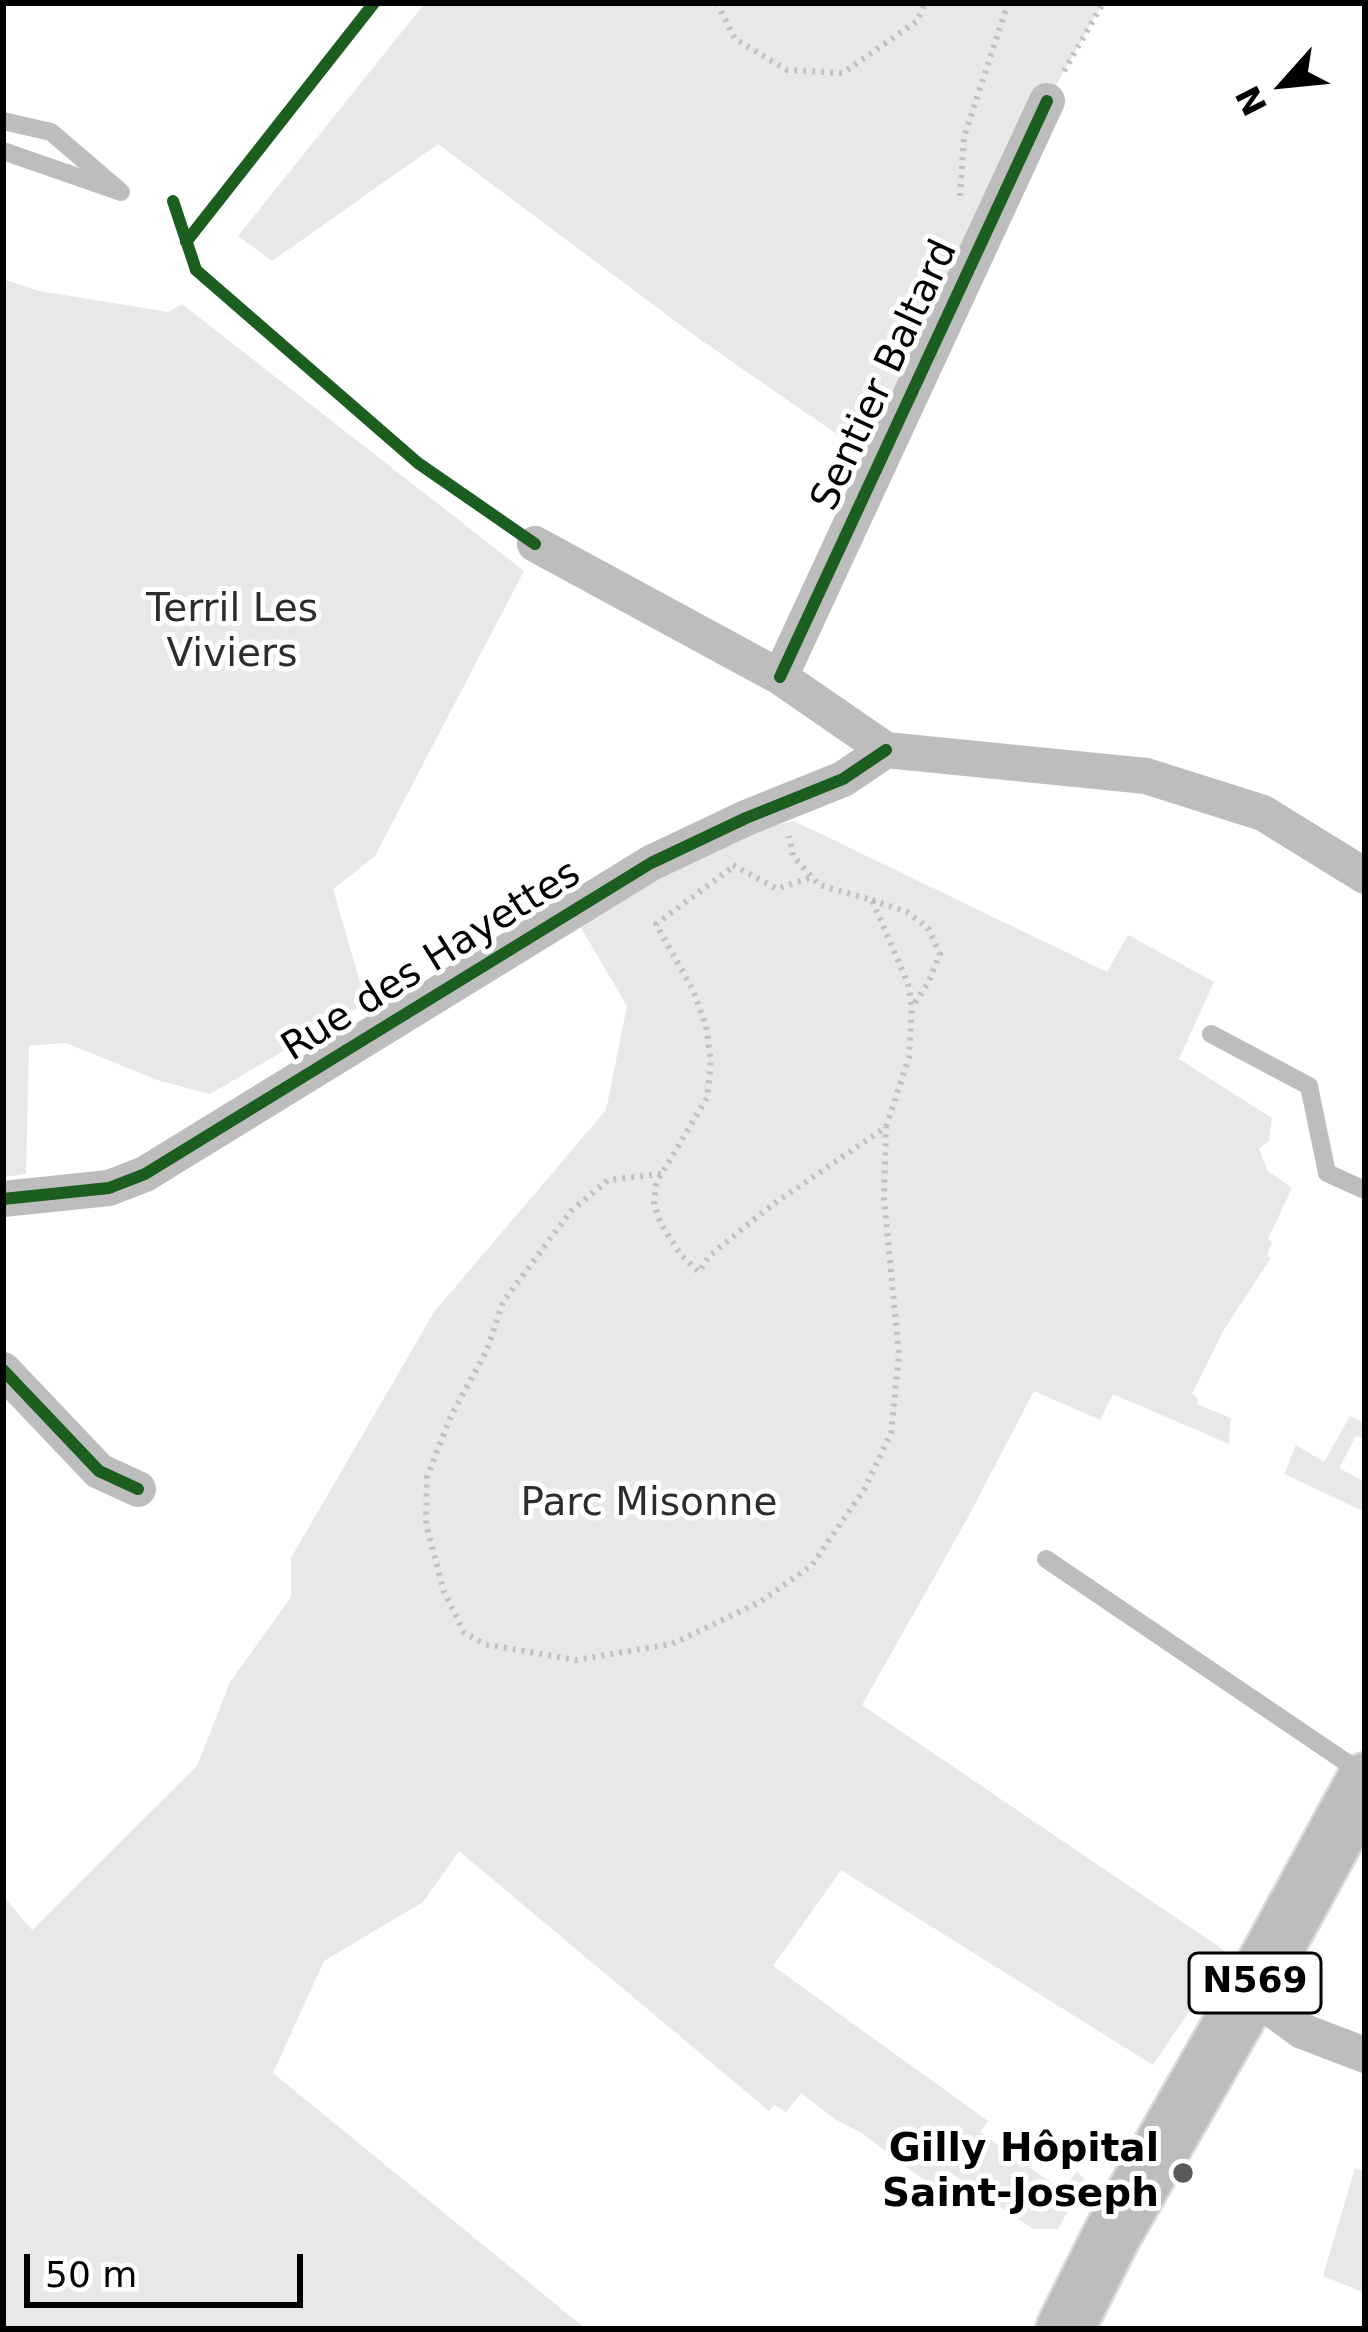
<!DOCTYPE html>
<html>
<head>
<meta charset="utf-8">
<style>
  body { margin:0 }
  #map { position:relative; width:1368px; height:2332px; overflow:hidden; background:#fff; font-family:"DejaVu Sans",sans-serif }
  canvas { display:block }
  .frame { position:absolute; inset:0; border:6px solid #000; pointer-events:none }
  .north { position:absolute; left:1224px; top:24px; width:120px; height:120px; -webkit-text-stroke:9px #fff; paint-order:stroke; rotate:243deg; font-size:33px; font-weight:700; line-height:48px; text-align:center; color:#000 }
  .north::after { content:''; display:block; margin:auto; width:42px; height:54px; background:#000; clip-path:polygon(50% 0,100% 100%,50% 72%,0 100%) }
  .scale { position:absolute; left:24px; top:2254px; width:279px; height:54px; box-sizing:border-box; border:6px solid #000; border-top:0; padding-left:15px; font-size:36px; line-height:42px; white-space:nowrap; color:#000; -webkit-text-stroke:9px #fff; paint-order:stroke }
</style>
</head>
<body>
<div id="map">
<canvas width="1368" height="2332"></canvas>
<div class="frame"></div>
<div class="north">N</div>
<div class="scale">50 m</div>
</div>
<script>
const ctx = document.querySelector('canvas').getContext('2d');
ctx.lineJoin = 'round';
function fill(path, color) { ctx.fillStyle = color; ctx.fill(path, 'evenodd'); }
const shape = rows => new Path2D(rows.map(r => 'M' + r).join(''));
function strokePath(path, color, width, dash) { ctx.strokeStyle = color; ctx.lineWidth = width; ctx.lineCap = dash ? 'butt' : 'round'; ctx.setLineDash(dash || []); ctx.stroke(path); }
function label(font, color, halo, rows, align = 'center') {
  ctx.font = font + ' "DejaVu Sans",sans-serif'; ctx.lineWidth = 10; ctx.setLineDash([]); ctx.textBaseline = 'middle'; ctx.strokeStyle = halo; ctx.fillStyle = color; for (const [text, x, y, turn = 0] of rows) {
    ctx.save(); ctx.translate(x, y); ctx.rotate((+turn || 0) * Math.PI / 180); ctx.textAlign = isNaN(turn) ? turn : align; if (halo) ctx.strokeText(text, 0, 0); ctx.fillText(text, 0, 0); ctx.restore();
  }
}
fill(shape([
  [425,3,1103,3,1047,101,871,458,698,338,438,144,272,261,238,236],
  [3,279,39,291,168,312,182,304,524,571,375,856,333,889,366,1003,210,1094,157,1080,66,1043,29,1046,26,1174,3,1177],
  [794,821,1107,972,1128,935,1214,982,1179,1059,1272,1118,1269,1141,1259,1149,1268,1171,1292,1188,1268,1239,1272,1242,1267,1256,1271,1258,1223,1331,1192,1394,1198,1399,1197,1404,1231,1418,1229,1444,1113,1394,1100,1420,1034,1391,966,1521,862,1705,1228,1953,1153,2065,841,1870,773,1966,988,2121,980,2132,1062,2190,1077,2171,1085,2180,1058,2229,1033,2229,948,2171,934,2188,863,2134,835,2119,801,2093,786,2112,774,2105,769,2111,459,1851,423,1902,324,1961,273,2073,586,2329,5,2329,3,1896,32,1930,197,1766,230,1682,291,1597,291,1558,434,1312,606,1110,627,1006,580,926,585,914,740,833],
  [1350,1416,1365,1423,1365,1439,1356,1436,1339,1468,1365,1482,1365,1512,1284,1474,1296,1445,1324,1462],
  [1355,2168,1365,2172,1365,2293,1323,2276]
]), '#e8e8e8');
const primary = shape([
  [1065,2329,1112,2235,1250,1993,1365,1782]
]);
strokePath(primary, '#dbdbdb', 62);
strokePath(shape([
  [717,3,735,39,787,70,843,73,917,21,925,3],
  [1064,71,1103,3],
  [960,196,964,137,1008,3],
  [733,865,777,889,812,877],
  [730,869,656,924,693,990,706,1026,711,1062,707,1098,656,1183,654,1204,661,1224,681,1255,699,1272,709,1256,772,1205,886,1127,909,1057,912,1007,908,984,872,900,819,885,793,856,789,836],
  [872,900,907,912,928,928,940,954,928,983,912,1007],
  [661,1174,608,1180,571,1211,503,1302,487,1350,451,1416,427,1477,426,1524,444,1592,464,1632,484,1644,576,1660,672,1644,760,1602,812,1565,865,1488,891,1433,899,1355,884,1198,886,1127]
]), '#c2c2c2', 6, [3, 6]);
strokePath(shape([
  [3,121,51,132,121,192,3,151],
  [1211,1034,1309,1086,1327,1173,1365,1190],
  [1046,1559,1365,1775]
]), '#bdbdbd', 18);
strokePath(shape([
  [535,544,780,677,886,750,1146,776,1263,813,1365,876],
  [780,677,1047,101],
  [3,1199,109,1188,145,1174,651,863,746,818,843,779,886,750],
  [3,1370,99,1471,138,1489],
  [1250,1993,1302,2031,1365,2055]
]), '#bdbdbd', 36);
strokePath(primary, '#bdbdbd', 57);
strokePath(shape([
  [173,201,196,270,418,463,535,544],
  [186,242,374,3],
  [780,677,1047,101],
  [3,1199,109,1188,145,1174,651,863,746,818,843,779,886,750],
  [3,1370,99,1471,138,1489]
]), '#1b5e20', 12);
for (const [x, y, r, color] of [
  [1183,2173,12,"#595959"]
]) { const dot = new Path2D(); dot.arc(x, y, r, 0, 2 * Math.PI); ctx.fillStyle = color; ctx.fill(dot); strokePath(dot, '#fff', 4.5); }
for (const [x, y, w] of [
  [1255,1983,132]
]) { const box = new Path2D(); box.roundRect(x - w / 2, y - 30, w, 60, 9); ctx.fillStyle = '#fff'; ctx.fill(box); strokePath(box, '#000', 3); }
label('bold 36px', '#000', null, [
  ["N569",1255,1983]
]);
label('39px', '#000', '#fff', [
  ["Sentier Baltard",886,376,-65],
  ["Rue des Hayettes",432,962,-32]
]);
label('39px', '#2c2c2c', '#fff', [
  ["Terril Les",232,611],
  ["Viviers",232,656],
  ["Parc Misonne",649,1505]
]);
label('bold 39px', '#000', '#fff', [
  ["Gilly Hôpital",1159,2151],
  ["Saint-Joseph",1159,2196]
], 'right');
</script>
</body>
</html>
